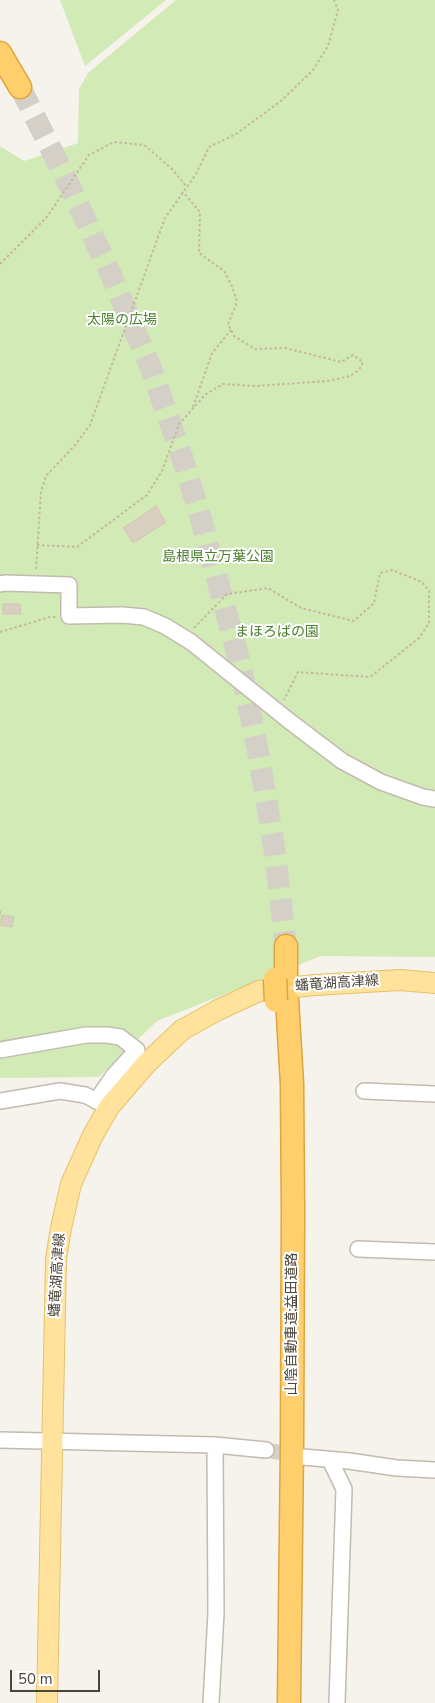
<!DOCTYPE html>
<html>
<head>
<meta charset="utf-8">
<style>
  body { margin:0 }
  #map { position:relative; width:435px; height:1703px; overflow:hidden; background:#f6f3ec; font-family:"Nunito Sans",sans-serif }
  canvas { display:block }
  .scale { position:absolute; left:10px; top:1670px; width:90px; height:22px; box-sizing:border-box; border:2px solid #4b4439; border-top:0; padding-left:6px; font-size:15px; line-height:18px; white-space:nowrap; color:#4b4439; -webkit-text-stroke:4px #fff; paint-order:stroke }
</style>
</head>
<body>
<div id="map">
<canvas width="435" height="1703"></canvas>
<div class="scale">50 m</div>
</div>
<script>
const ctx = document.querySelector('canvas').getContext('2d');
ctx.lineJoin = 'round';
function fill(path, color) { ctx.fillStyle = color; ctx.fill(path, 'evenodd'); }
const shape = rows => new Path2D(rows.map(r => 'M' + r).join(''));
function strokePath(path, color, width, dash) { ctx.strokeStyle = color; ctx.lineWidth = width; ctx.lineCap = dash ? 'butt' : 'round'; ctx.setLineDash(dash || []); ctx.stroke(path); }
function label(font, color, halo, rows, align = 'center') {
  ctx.font = font + ' "Nunito Sans","Noto Sans JP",sans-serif'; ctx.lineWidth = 4; ctx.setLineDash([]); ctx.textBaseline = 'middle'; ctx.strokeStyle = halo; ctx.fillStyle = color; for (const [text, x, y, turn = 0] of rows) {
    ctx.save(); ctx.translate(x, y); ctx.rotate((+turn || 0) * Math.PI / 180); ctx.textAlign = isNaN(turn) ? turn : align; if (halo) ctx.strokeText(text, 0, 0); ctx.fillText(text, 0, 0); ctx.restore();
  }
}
fill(shape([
  [60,0,166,0,85,66],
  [176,0,435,0,435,957,321,956,157,1021,99,1077,0,1078,0,146,24,161,78,143,79,89,88,73]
]), '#d2eab5');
const building = shape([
  [156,506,166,522,133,543,123,528,156,506],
  [3,604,20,604,21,614,3,614,3,604],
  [2,915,14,917,12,927,0,925,2,915]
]);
fill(building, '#d8cfc1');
strokePath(building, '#d3c7b4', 1);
strokePath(shape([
  [266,1450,301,1456]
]), '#d4d0c8', 15, [15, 8]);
strokePath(shape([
  [20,87,74,195,111,275,151,368,181,454,200,515,240,664,257,746,274,846,286,946]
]), '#d4d0c8', 22, [22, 11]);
const minor = shape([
  [0,584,5,583,69,585,69,616,122,615,144,617,165,626,191,642,288,720,342,761,381,782,423,797,435,799],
  [0,1050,86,1035,107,1035,120,1037,137,1050,114,1075,96,1101],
  [364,1091,435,1094],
  [0,1101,60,1091,85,1095,105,1105],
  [358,1249,435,1252],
  [0,1440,215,1445,266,1450],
  [303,1457,349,1461,397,1468,435,1470],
  [330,1460,344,1489,337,1703],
  [211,1703,216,1613,215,1445]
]);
const major = shape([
  [47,1703,56,1259,61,1228,71,1184,93,1135,109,1107,147,1063,182,1030,218,1010,259,991,315,985,400,980,435,983]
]);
const highway = shape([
  [0,53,20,87],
  [286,946,286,977],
  [287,999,292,1084,293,1212,292,1445,289,1703]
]);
strokePath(minor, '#c2bbae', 18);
strokePath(major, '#e6c16a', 22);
strokePath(highway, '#e0a43c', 25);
strokePath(shape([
  [0,264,46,218,89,155,114,142,144,145,171,168,187,187],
  [193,407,212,353,231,330],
  [37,545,77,547,147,495,162,471,179,424,206,394,223,384,256,386,328,381,350,376,359,370,363,362,353,355,341,362,285,348,255,349,234,336,228,324,237,302,232,286,224,271,199,253,200,212,183,192],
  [36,569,41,492,46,476,75,445,90,425,165,218,196,174,209,147,236,134,281,101,313,70,328,46,338,10,334,0],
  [194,628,227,594,268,588,301,608,354,621,374,603,380,573,392,570,422,582,429,591,429,623,419,638,370,677,298,672,284,700],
  [0,632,50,617,56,617],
  [0,911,0,914]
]), '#c4b79f', 2, [2.5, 2.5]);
strokePath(minor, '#fff', 15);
strokePath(major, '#ffe39c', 20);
strokePath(highway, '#ffcf6e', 22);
const highwayBridge = shape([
  [275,979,276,1001]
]);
strokePath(highwayBridge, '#e0a43c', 25, []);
strokePath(highwayBridge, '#ffcf6e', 22);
label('14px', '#4a7f2a', '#fff', [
  ["太陽の広場",122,321],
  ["島根県立万葉公園",218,558],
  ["まほろばの園",277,633]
]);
label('14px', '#4b4439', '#fff', [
  ["蟠竜湖高津線",337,984,-4],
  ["蟠竜湖高津線",58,1275,-86],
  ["山陰自動車道;益田道路",293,1324,-90]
]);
</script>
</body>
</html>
